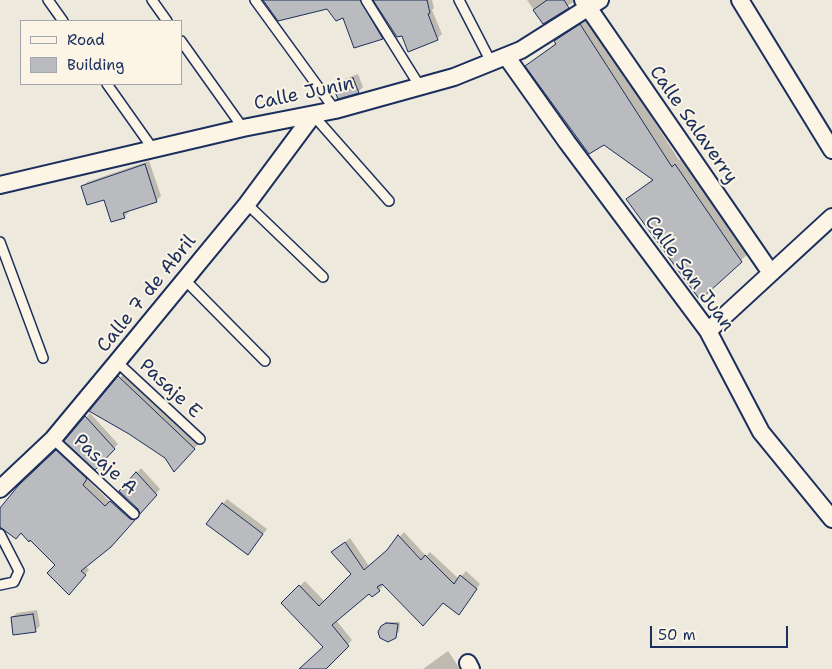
<!DOCTYPE html>
<html>
<head>
<meta charset="utf-8">
<style>
  body { margin:0 }
  #map { position:relative; width:832px; height:669px; overflow:hidden; background:#eee9dd; font-family:"Shantell Sans",sans-serif }
  canvas { display:block }
  .legend { position:absolute; left:20px; top:20px; width:162px; height:65px; box-sizing:border-box; background:#fcf5e5; border:1px solid #a2a6af; margin:0; padding:6px 9px; list-style:none; font-size:15px; color:#1b2f5e }
  .legend li { display:flex; align-items:center; gap:10px; height:25px }
  .legend b { width:25px; border:1px solid #a2a6af }
  .scale { position:absolute; left:650px; top:626px; width:138px; height:22px; box-sizing:border-box; border:2px solid #1b2f5e; border-top:0; padding-left:6px; font-size:15px; line-height:18px; white-space:nowrap; color:#1b2f5e; -webkit-text-stroke:4px #fcf5e5; paint-order:stroke }
</style>
</head>
<body>
<div id="map">
<canvas width="832" height="669"></canvas>
<ul class="legend">
<li><b style="height:6px;background:#fcf5e5"></b>Road</li>
<li><b style="height:14px;background:#babbbe"></b>Building</li>
</ul>
<div class="scale">50 m</div>
</div>
<script>
const ctx = document.querySelector('canvas').getContext('2d');
ctx.lineJoin = 'round';
function fill(path, color) { ctx.fillStyle = color; ctx.fill(path, 'evenodd'); }
const shape = rows => new Path2D(rows.map(r => 'M' + r).join(''));
function strokePath(path, color, width, dash) { ctx.strokeStyle = color; ctx.lineWidth = width; ctx.lineCap = dash ? 'butt' : 'round'; ctx.setLineDash(dash || []); ctx.stroke(path); }
function label(font, color, halo, rows, align = 'center') {
  ctx.font = font + ' "Shantell Sans",sans-serif'; ctx.lineWidth = 4; ctx.setLineDash([]); ctx.textBaseline = 'middle'; ctx.strokeStyle = halo; ctx.fillStyle = color; for (const [text, x, y, turn = 0] of rows) {
    ctx.save(); ctx.translate(x, y); ctx.rotate((+turn || 0) * Math.PI / 180); ctx.textAlign = isNaN(turn) ? turn : align; if (halo) ctx.strokeText(text, 0, 0); ctx.fillText(text, 0, 0); ctx.restore();
  }
}
fill(shape([
  [264,0,366,0,386,33,382,37,327,6],
  [375,0,432,0,434,8,432,10,442,34,437,39,402,35],
  [527,0,576,0,543,23],
  [588,18,679,160,683,158,749,253,700,298,628,199,653,179,527,66,557,42,556,41,563,34],
  [358,74,363,87,358,92,334,86,339,81],
  [149,161,161,196,156,201,128,210,129,212,124,217,105,199,82,187,87,182],
  [126,371,201,441,181,464,91,411],
  [90,413,118,444,95,468,66,441],
  [61,446,91,474,87,479,110,502,116,497,138,515,116,541,86,566,89,570,73,588,57,565,21,532,0,522,0,508],
  [141,468,160,489,145,508,137,473],
  [227,499,267,529,252,549,223,504],
  [404,532,426,556,430,552,459,579,466,571,480,584,463,609,384,585,379,590,369,592,336,620,352,640,324,669,301,669,324,647,283,603,305,581,325,602,353,574,333,552,350,538,369,566,390,548],
  [37,610,40,626,35,630,12,617,17,613],
  [386,622,400,622,399,632,391,640,384,625],
  [448,651,460,669,423,669]
]), '#0003');
const building = shape([
  [263,0,360,0,383,39,354,48,343,18,336,21,327,9,278,21,263,0],
  [373,0,427,0,430,13,428,14,438,40,408,52,402,36,397,37,373,0],
  [547,0,564,0,569,8,543,24,533,10,547,0],
  [580,24,672,167,675,164,742,262,700,300,626,199,653,180,604,145,589,154,525,66,556,44,554,41,580,24],
  [353,78,359,93,338,99,332,85,353,78],
  [145,164,157,202,123,213,125,218,111,222,104,200,87,205,81,186,145,164],
  [118,376,195,449,174,472,165,458,129,434,89,411,118,376],
  [85,416,115,449,95,470,64,441,85,416],
  [56,450,87,479,83,485,105,506,110,501,130,519,135,520,111,547,81,571,86,575,69,595,47,573,55,565,30,540,29,542,21,533,16,539,0,527,0,508,18,486,56,450],
  [136,472,157,495,140,514,138,509,119,491,136,472],
  [222,503,263,534,248,555,206,524,222,503],
  [398,535,421,560,425,555,454,584,460,575,477,589,459,615,443,603,423,626,382,584,377,587,380,591,372,597,369,594,332,625,349,646,326,669,299,669,323,647,281,603,299,585,319,606,351,574,331,552,345,542,364,570,387,550,398,535],
  [33,614,36,632,13,635,11,617,33,614],
  [386,623,398,624,396,638,388,642,380,638,378,632,381,626,386,623]
]);
fill(building, '#babbbe');
strokePath(building, '#1b2f5e', 1);
const lane = shape([
  [48,0,63,21],
  [152,0,167,21],
  [255,0,335,110],
  [366,0,419,85],
  [459,0,491,62],
  [181,41,243,128],
  [107,84,153,149],
  [313,115,389,201],
  [247,204,323,277],
  [0,242,43,358],
  [184,279,265,361],
  [117,362,200,439],
  [53,439,134,514],
  [0,534,19,571,14,582,0,585]
]);
const street = shape([
  [583,0,771,273],
  [740,0,832,150],
  [506,56,567,142,708,331,761,432,832,519],
  [0,185,243,128,335,110,454,77,521,50,600,0],
  [708,331,832,217],
  [0,489,53,439,117,362,247,204,313,115],
  [468,663,471,669]
]);
strokePath(lane, '#1b2f5e', 12);
strokePath(street, '#1b2f5e', 20);
strokePath(lane, '#fcf5e5', 9);
strokePath(street, '#fcf5e5', 16);
label('19px', '#1b2f5e', '#fcf5e5', [
  ["Calle Junin",304,94,-12],
  ["Calle Salaverry",693,125,55],
  ["Calle San Juan",689,274,54],
  ["Calle 7 de Abril",147,294,-51],
  ["Pasaje E",170,389,43],
  ["Pasaje A",105,465,43]
]);
</script>
</body>
</html>
